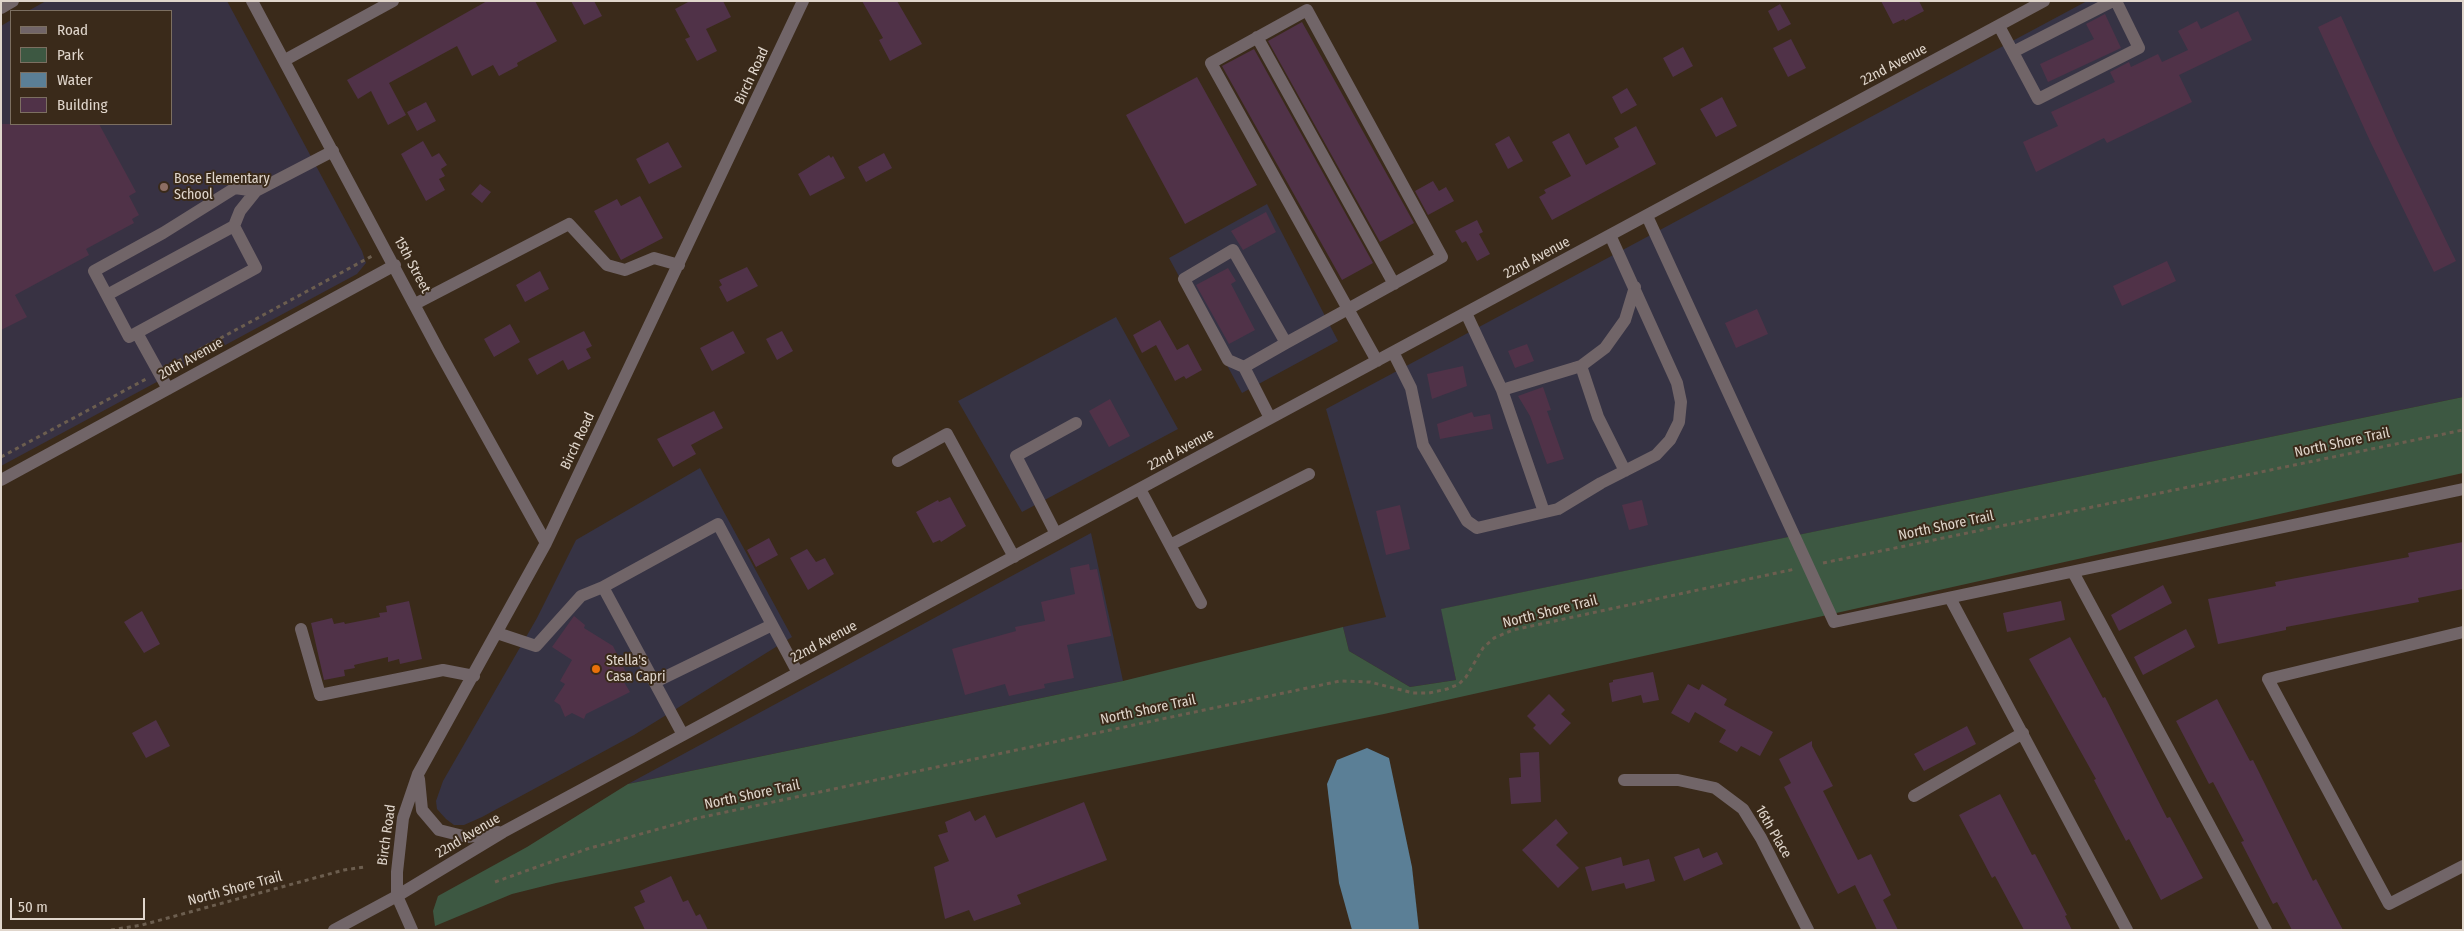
<!DOCTYPE html>
<html>
<head>
<meta charset="utf-8">
<style>
  body { margin:0 }
  #map { position:relative; width:2464px; height:931px; overflow:hidden; background:#3a2a1a; font-family:"Fira Sans Condensed",sans-serif }
  canvas { display:block }
  .frame { position:absolute; inset:0; border:2px solid #e0d6cc; pointer-events:none }
  .legend { position:absolute; left:10px; top:10px; width:162px; height:115px; box-sizing:border-box; background:#3a2a1a; border:1px solid #7c6f61; margin:0; padding:6px 9px; list-style:none; font-size:15px; color:#e0d6cc }
  .legend li { display:flex; align-items:center; gap:10px; height:25px }
  .legend b { width:25px; border:1px solid #7c6f61 }
  .scale { position:absolute; left:10px; top:898px; width:135px; height:22px; box-sizing:border-box; border:2px solid #e0d6cc; border-top:0; padding-left:6px; font-size:15px; line-height:18px; white-space:nowrap; color:#e0d6cc; -webkit-text-stroke:4px #3a2a1a; paint-order:stroke }
</style>
</head>
<body>
<div id="map">
<canvas width="2464" height="931"></canvas>
<div class="frame"></div>
<ul class="legend">
<li><b style="height:6px;background:#716568"></b>Road</li>
<li><b style="height:14px;background:#3d5842"></b>Park</li>
<li><b style="height:14px;background:#5b7f96"></b>Water</li>
<li><b style="height:14px;background:#503248"></b>Building</li>
</ul>
<div class="scale">50 m</div>
</div>
<script>
const ctx = document.querySelector('canvas').getContext('2d');
ctx.lineJoin = 'round';
function fill(path, color) { ctx.fillStyle = color; ctx.fill(path, 'evenodd'); }
const shape = rows => new Path2D(rows.map(r => 'M' + r).join(''));
function strokePath(path, color, width, dash) { ctx.strokeStyle = color; ctx.lineWidth = width; ctx.lineCap = dash ? 'butt' : 'round'; ctx.setLineDash(dash || []); ctx.stroke(path); }
function label(font, color, halo, rows, align = 'center') {
  ctx.font = font + ' "Fira Sans Condensed",sans-serif'; ctx.lineWidth = 4; ctx.setLineDash([]); ctx.textBaseline = 'middle'; ctx.strokeStyle = halo; ctx.fillStyle = color; for (const [text, x, y, turn = 0] of rows) {
    ctx.save(); ctx.translate(x, y); ctx.rotate((+turn || 0) * Math.PI / 180); ctx.textAlign = isNaN(turn) ? turn : align; if (halo) ctx.strokeText(text, 0, 0); ctx.fillText(text, 0, 0); ctx.restore();
  }
}
fill(shape([
  [2087,1,2463,1,2463,397,1442,609,1456,680,1410,687,1349,651,1343,627,1386,617,1326,409],
  [1267,204,1338,341,1242,393,1169,258],
  [1116,317,1178,429,1022,512,958,401],
  [700,468,792,637,634,735,482,817,464,825,454,825,446,819,437,809,436,801,443,781,537,618,576,540],
  [1091,533,1123,681,628,784]
]), '#363344');
fill(shape([
  [46,1,227,1,362,251,366,263,357,274,1,466,1,26,11,20,11,124,171,124,171,11,28,11]
]), '#383243');
fill(shape([
  [2463,397,2463,473,1384,714,556,883,512,894,435,926,433,911,438,896,527,847,628,784,1123,681,1343,627,1349,651,1410,687,1456,680,1441,609]
]), '#3d5842');
fill(shape([
  [1367,748,1389,758,1412,867,1419,930,1352,930,1339,883,1327,784,1337,760]
]), '#5b7f96');
fill(shape([
  [487,1,535,1,557,41,517,63,518,66,499,76,493,65,472,76,457,46,389,83,406,115,388,125,371,91,358,99,347,80],
  [571,1,594,1,602,16,584,25],
  [690,1,723,1,731,17,706,29,717,51,697,61,685,39,690,37,675,9],
  [862,1,897,1,922,44,890,61,879,40,883,38],
  [1881,1,1919,1,1924,11,1905,21,1904,19,1893,24],
  [1780,4,1791,24,1778,31,1768,11],
  [2238,11,2252,40,2179,75,2192,102,2107,143,2104,138,2036,172,2023,142,2058,126,2051,112,2115,82,2110,72,2129,62,2131,67,2158,54,2162,62,2188,50,2178,31,2197,21,2201,29],
  [2105,14,2121,48,2048,82,2040,64,2094,39,2086,24],
  [2341,16,2397,140,2456,261,2434,272,2370,141,2318,27],
  [1302,22,1414,223,1380,242,1268,41],
  [1791,39,1806,68,1788,77,1773,48],
  [1683,47,1693,66,1673,77,1663,58],
  [1254,49,1373,263,1342,280,1222,66],
  [1197,77,1257,185,1185,224,1126,115],
  [1627,88,1637,105,1621,114,1612,97],
  [1722,97,1737,126,1716,137,1700,109],
  [426,102,436,121,417,131,407,112],
  [1,124,99,124,136,192,129,196,139,215,132,219,134,223,86,249,89,255,15,295,27,317,1,330],
  [1636,126,1656,164,1552,220,1539,197,1546,193,1544,190,1571,176,1552,142,1569,133,1586,165,1619,147,1614,138],
  [1509,136,1523,161,1508,169,1495,144],
  [423,141,432,157,439,153,447,165,441,169,445,176,439,179,445,190,426,201,401,154],
  [668,142,682,167,649,184,636,159],
  [884,153,892,168,866,182,858,167],
  [829,155,831,158,833,156,845,178,810,196,798,174],
  [1433,181,1439,191,1446,187,1454,201,1428,215,1415,191],
  [480,184,491,192,482,203,471,194],
  [640,196,663,238,621,260,594,211,617,199,621,206],
  [1266,212,1276,232,1243,250,1231,231],
  [1477,220,1483,232,1479,234,1490,254,1477,261,1466,241,1462,243,1455,231],
  [2167,261,2176,281,2122,306,2113,286],
  [747,267,758,286,727,302,719,287,722,285,719,280],
  [1228,268,1236,281,1231,284,1255,330,1229,344,1196,285],
  [540,271,549,289,525,302,516,285],
  [1757,309,1768,334,1736,348,1725,323],
  [1160,320,1177,350,1188,344,1202,370,1186,379,1184,376,1175,381,1156,345,1142,353,1133,335],
  [510,324,520,342,494,357,484,339],
  [584,331,592,346,586,349,591,358,568,370,563,360,537,375,528,359],
  [733,331,745,353,712,371,700,348],
  [782,331,793,351,777,360,766,339],
  [1527,344,1534,361,1515,368,1508,351],
  [1463,366,1467,386,1432,399,1427,374],
  [1543,387,1551,410,1547,411,1564,459,1547,464,1530,416,1518,396],
  [1110,399,1130,436,1109,447,1089,411],
  [714,411,723,428,691,445,696,454,673,467,657,439],
  [1472,412,1474,417,1490,414,1493,429,1440,439,1437,424],
  [950,497,966,526,941,542,940,540,933,543,916,512,938,500,939,502],
  [1642,500,1648,525,1629,530,1622,505],
  [1400,505,1410,549,1386,555,1376,511],
  [769,538,778,555,756,567,747,550],
  [2463,542,2463,589,2418,598,2419,602,2286,627,2286,630,2218,644,2208,599,2276,586,2275,582,2409,557,2408,553],
  [807,549,816,562,825,558,834,574,808,590,790,558],
  [1089,564,1090,570,1097,569,1111,636,1067,645,1074,678,1044,684,1045,688,1009,696,1005,684,965,695,952,649,1016,631,1015,627,1045,621,1041,602,1075,594,1070,568],
  [2163,585,2172,603,2119,631,2111,615],
  [409,601,422,659,400,664,399,659,388,662,388,657,354,665,355,668,344,670,345,676,324,680,311,623,332,618,334,624,344,622,345,624,380,617,379,613,387,612,386,606],
  [2061,601,2065,620,2007,632,2003,613],
  [142,611,160,644,144,653,124,622],
  [574,616,585,625,584,628,613,646,629,678,624,682,630,692,586,714,584,719,572,713,565,717,560,705,554,701,565,684,560,681,572,660,552,647],
  [2186,629,2195,647,2143,675,2134,657],
  [2070,637,2103,698,2105,697,2167,818,2170,817,2203,878,2161,900,2129,839,2126,841,2094,780,2096,779,2029,659],
  [1653,672,1659,700,1643,703,1641,695,1612,702,1609,683,1613,682,1613,680],
  [1688,684,1699,690,1702,684,1727,699,1724,705,1773,732,1760,756,1741,746,1737,752,1719,742,1726,730,1695,712,1689,723,1671,713],
  [1549,694,1565,710,1561,714,1571,723,1550,745,1533,728,1536,725,1527,716],
  [2217,699,2250,761,2253,760,2313,881,2316,879,2343,930,2292,930,2277,902,2273,904,2241,842,2244,841,2213,782,2209,784,2176,721],
  [156,720,170,746,146,758,132,733],
  [1967,726,1976,744,1924,771,1914,754],
  [1812,741,1812,746,1833,786,1823,791,1858,860,1871,854,1891,895,1883,900,1898,930,1877,930,1855,885,1838,894,1784,787,1791,783,1779,759],
  [1539,752,1541,802,1511,804,1509,778,1521,777,1520,753],
  [2000,794,2032,855,2035,854,2067,915,2065,916,2072,930,2024,930,1995,876,1992,878,1959,815],
  [1084,802,1107,860,1017,895,1021,904,974,921,969,910,945,919,934,867,949,861,938,835,948,832,945,822,970,811,975,821,985,815,996,838],
  [1556,819,1568,833,1556,845,1579,868,1558,888,1522,850],
  [1699,848,1703,858,1717,852,1723,864,1684,881,1674,857],
  [1621,857,1623,866,1649,859,1655,881,1626,889,1624,883,1592,891,1585,867],
  [671,876,683,902,688,900,696,916,700,914,708,930,645,930,634,907,645,902,640,891]
]), '#503248');
strokePath(shape([
  [171,365,372,256],
  [1,457,146,379],
  [1823,563,2463,430],
  [495,882,587,849,698,818,1340,681,1370,682,1413,693,1429,693,1447,689,1459,684,1466,677,1483,648,1494,638,1513,630,1795,569],
  [111,930,142,925,344,870,364,867]
]), '#6c5e4f', 3, [4, 4]);
strokePath(shape([
  [252,1,439,351,546,543],
  [1,8,13,1],
  [1999,26,2038,99,2139,48,2116,1],
  [1257,37,1394,284],
  [2013,52,2113,1],
  [285,60,393,1],
  [1647,216,1834,622,2463,489],
  [234,226,240,211,256,191],
  [107,295,234,226,256,268,129,337,94,271,163,233,235,188,256,191,333,151],
  [415,304,569,224,607,265,625,270,654,258,679,265],
  [1466,313,1502,390,1544,512],
  [137,333,168,389],
  [1393,352,1411,388,1423,445,1467,521,1477,528,1558,509,1601,483,1656,455,1670,440,1679,422,1681,402,1677,383,1610,235],
  [1581,366,1598,417,1625,471],
  [1244,367,1228,360,1184,279,1233,250,1286,343],
  [1502,390,1581,366,1605,348,1625,320,1635,287],
  [1270,418,1244,367,1286,343,1348,309,1442,257,1307,10,1211,63,1348,309,1377,361],
  [898,461,947,434,1014,557],
  [1,480,395,265],
  [1140,489,1201,603],
  [1056,534,1016,456,1076,423],
  [1170,545,1309,474],
  [2073,572,2266,930],
  [603,587,683,735],
  [1950,598,2127,930],
  [301,629,320,695,443,670,474,676],
  [2463,632,2268,679,2389,904,2463,866],
  [497,633,536,646,581,596,603,587,718,524,798,673],
  [655,682,772,625],
  [419,779,422,810,439,830,467,837,498,832],
  [1624,780,1678,780,1715,788,1743,809,1761,838,1808,930],
  [1914,796,2023,733],
  [334,930,397,896,503,832,2044,1],
  [412,930,397,896,397,872,403,818,418,774,546,543,803,1]
]), '#716568', 12);
for (const [x, y, r, color] of [
  [164,187,5,"#8d6e63"],
  [596,669,5,"#e8710a"]
]) { const dot = new Path2D(); dot.arc(x, y, r, 0, 2 * Math.PI); ctx.fillStyle = color; ctx.fill(dot); strokePath(dot, '#3a2a1a', 2); }
label('14px', '#e0d6cc', '#3a2a1a', [
  ["22nd Avenue",1894,65,-28],
  ["Birch Road",752,76,-65],
  ["22nd Avenue",1537,258,-28],
  ["15th Street",412,265,62],
  ["20th Avenue",191,359,-29],
  ["Birch Road",578,441,-65],
  ["North Shore Trail",2342,443,-12],
  ["22nd Avenue",1181,450,-28],
  ["North Shore Trail",1946,526,-12],
  ["North Shore Trail",1550,612,-14],
  ["22nd Avenue",824,642,-28],
  ["North Shore Trail",1148,710,-12],
  ["North Shore Trail",752,795,-12],
  ["16th Place",1773,832,60],
  ["Birch Road",387,835,-82],
  ["22nd Avenue",468,836,-31],
  ["North Shore Trail",235,889,-15]
]);
label('14px', '#e0d6cc', '#3a2a1a', [
  ["Bose Elementary",174,179],
  ["School",174,195],
  ["Stella's",606,661],
  ["Casa Capri",606,677]
], 'left');
</script>
</body>
</html>
